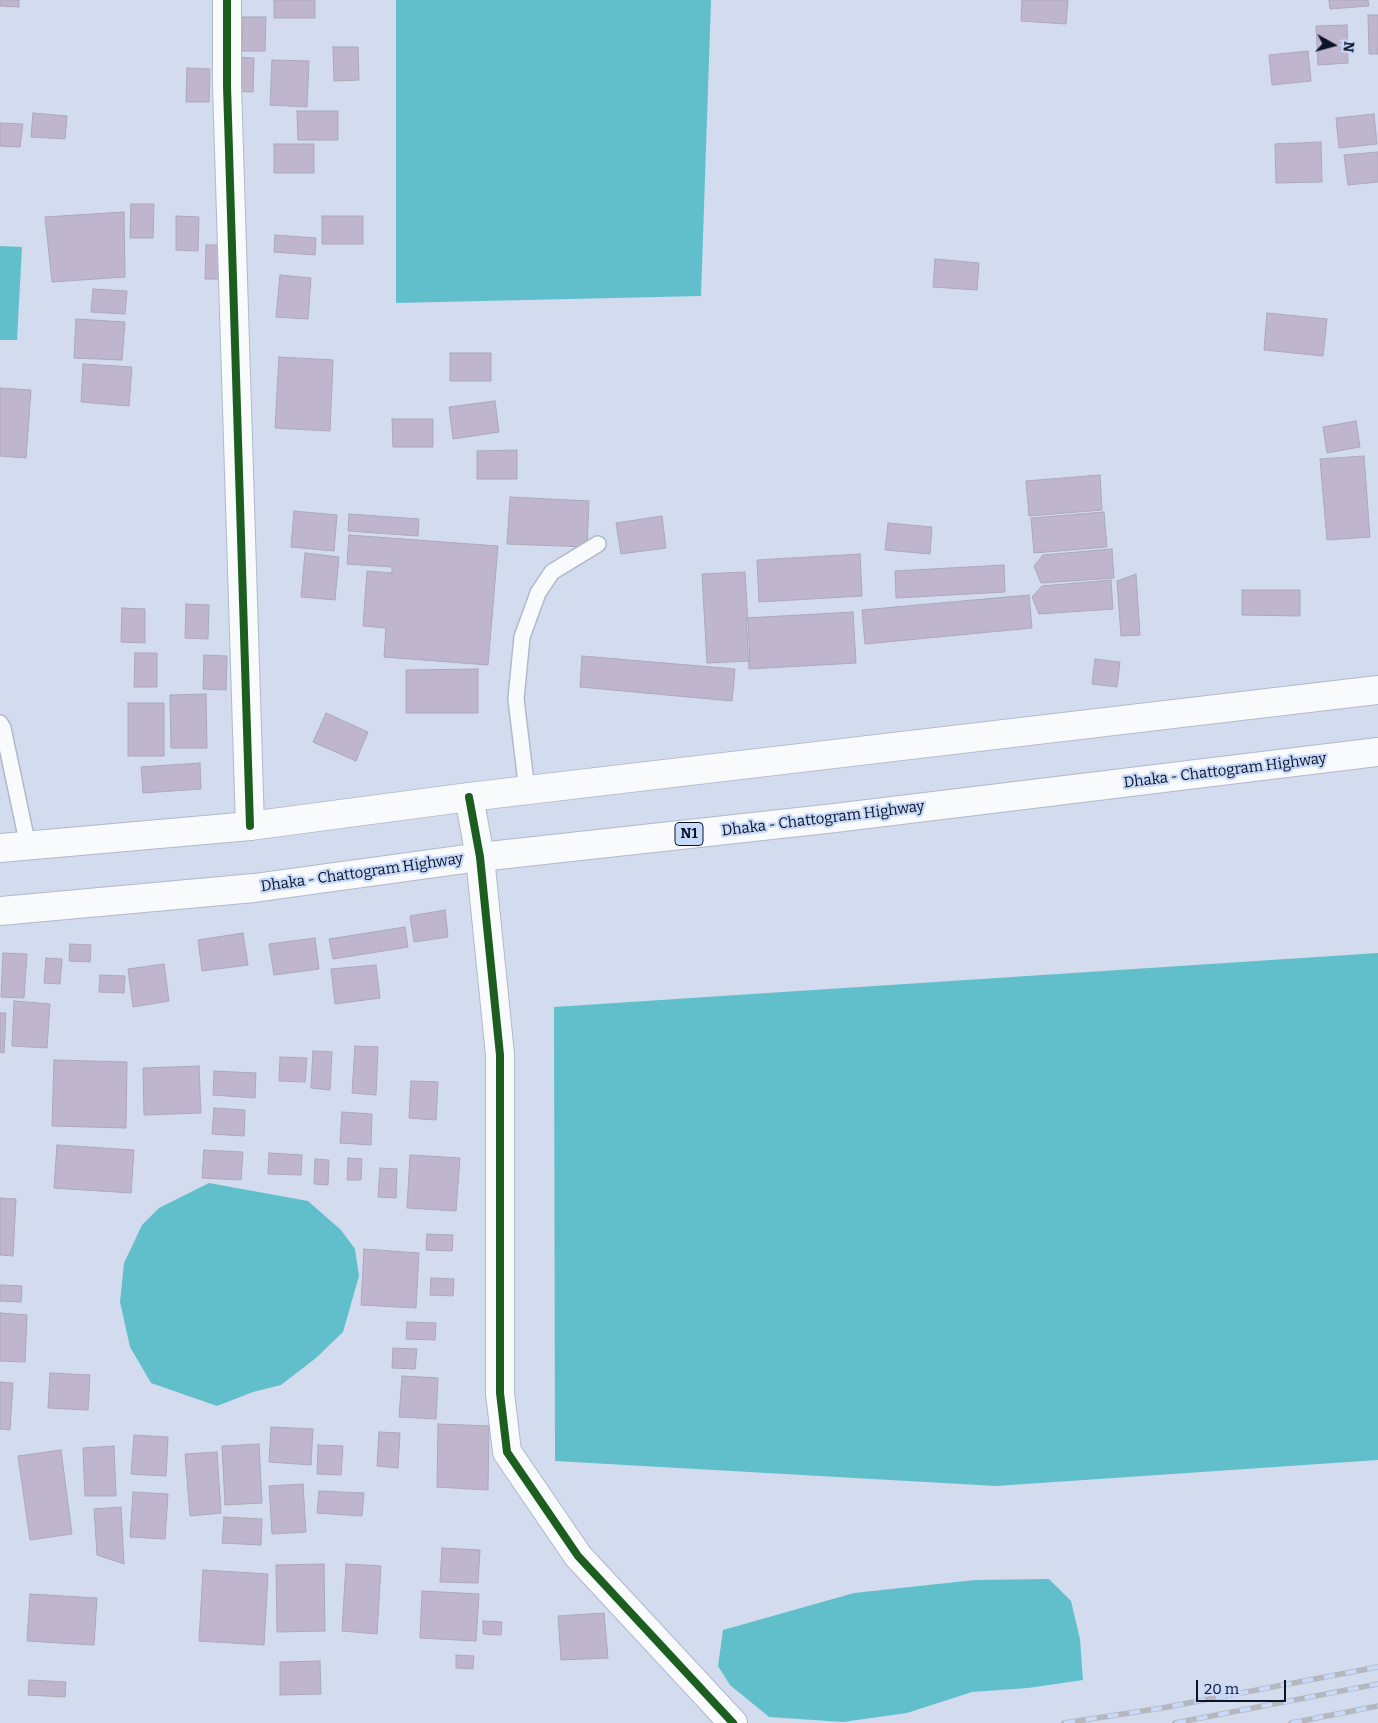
<!DOCTYPE html>
<html>
<head>
<meta charset="utf-8">
<style>
  body { margin:0 }
  #map { position:relative; width:1378px; height:1723px; overflow:hidden; background:#d3dcee; font-family:Bitter,serif }
  canvas { display:block }
  .north { position:absolute; left:1308px; top:20px; width:50px; height:50px; -webkit-text-stroke:4px #c8d9f9; paint-order:stroke; rotate:97deg; font-size:14px; font-weight:700; line-height:20px; text-align:center; color:#0b1426 }
  .north::after { content:''; display:block; margin:auto; width:18px; height:22px; background:#0b1426; clip-path:polygon(50% 0,100% 100%,50% 72%,0 100%) }
  .scale { position:absolute; left:1196px; top:1680px; width:90px; height:22px; box-sizing:border-box; border:2px solid #0b1426; border-top:0; padding-left:6px; font-size:15px; line-height:18px; white-space:nowrap; color:#0b1426; -webkit-text-stroke:4px #c8d9f9; paint-order:stroke }
</style>
</head>
<body>
<div id="map">
<canvas width="1378" height="1723"></canvas>
<div class="north">N</div>
<div class="scale">20 m</div>
</div>
<script>
const ctx = document.querySelector('canvas').getContext('2d');
ctx.lineJoin = 'round';
function fill(path, color) { ctx.fillStyle = color; ctx.fill(path, 'evenodd'); }
const shape = rows => new Path2D(rows.map(r => 'M' + r).join(''));
function strokePath(path, color, width, dash) { ctx.strokeStyle = color; ctx.lineWidth = width; ctx.lineCap = dash ? 'butt' : 'round'; ctx.setLineDash(dash || []); ctx.stroke(path); }
function label(font, color, halo, rows, align = 'center') {
  ctx.font = font + ' Bitter,serif'; ctx.lineWidth = 4.5; ctx.setLineDash([]); ctx.textBaseline = 'middle'; ctx.strokeStyle = halo; ctx.fillStyle = color; for (const [text, x, y, turn = 0] of rows) {
    ctx.save(); ctx.translate(x, y); ctx.rotate((+turn || 0) * Math.PI / 180); ctx.textAlign = isNaN(turn) ? turn : align; if (halo) ctx.strokeText(text, 0, 0); ctx.fillText(text, 0, 0); ctx.restore();
  }
}
fill(shape([
  [396,0,711,0,701,296,396,303],
  [0,246,22,247,17,340,0,340],
  [1378,953,1378,1460,996,1486,555,1461,554,1007],
  [209,1183,308,1201,341,1230,355,1249,359,1276,343,1332,316,1358,281,1385,253,1392,217,1406,151,1383,130,1347,120,1302,124,1263,142,1225,159,1208],
  [1049,1579,1071,1601,1080,1639,1083,1680,1028,1688,972,1692,907,1713,843,1722,769,1717,730,1685,718,1666,723,1630,854,1593,975,1580]
]), '#61bfcb');
const building = shape([
  [0,0,19,0,19,7,0,6,0,0],
  [274,0,315,0,315,18,274,18,274,0],
  [1022,0,1068,0,1066,24,1021,21,1022,0],
  [1329,0,1368,0,1369,6,1330,9,1329,0],
  [1368,15,1378,15,1378,54,1369,54,1368,15],
  [243,17,266,17,265,51,242,51,243,17],
  [1347,25,1348,63,1318,65,1316,26,1347,25],
  [333,47,358,47,359,80,334,81,333,47],
  [1308,51,1311,81,1272,85,1269,55,1308,51],
  [231,57,254,58,253,92,230,91,231,57],
  [272,60,309,61,307,107,270,105,272,60],
  [187,68,210,69,209,102,186,102,187,68],
  [297,111,338,111,338,140,298,140,297,111],
  [33,113,67,116,65,139,31,137,33,113],
  [1374,114,1377,144,1339,148,1336,118,1374,114],
  [0,123,23,124,20,147,0,146,0,123],
  [1321,142,1322,182,1276,183,1275,144,1321,142],
  [274,144,314,144,314,173,274,173,274,144],
  [1378,152,1378,182,1348,185,1344,155,1378,152],
  [131,204,154,204,153,238,130,238,131,204],
  [124,212,125,277,52,282,45,217,124,212],
  [176,216,199,217,198,251,176,250,176,216],
  [322,216,363,216,363,244,322,244,322,216],
  [275,235,316,238,315,255,274,252,275,235],
  [206,245,229,245,228,279,205,279,206,245],
  [935,259,979,263,977,290,933,287,935,259],
  [280,275,311,278,308,319,276,317,280,275],
  [93,289,127,291,125,314,91,312,93,289],
  [1267,313,1327,319,1323,356,1264,350,1267,313],
  [76,319,125,322,122,360,74,358,76,319],
  [450,353,491,353,491,381,450,381,450,353],
  [279,357,333,360,330,431,275,428,279,357],
  [83,364,132,367,129,406,81,402,83,364],
  [0,388,31,390,26,458,0,456,0,388],
  [495,401,499,432,453,439,449,407,495,401],
  [392,419,433,419,433,447,393,447,392,419],
  [1356,421,1360,447,1327,453,1323,427,1356,421],
  [517,450,517,479,477,479,477,451,517,450],
  [1364,456,1370,537,1327,540,1320,459,1364,456],
  [1100,475,1102,510,1029,516,1026,481,1100,475],
  [510,497,589,501,587,547,507,544,510,497],
  [294,511,337,515,334,551,291,547,294,511],
  [1104,512,1107,547,1034,553,1031,518,1104,512],
  [349,514,419,519,418,536,348,531,349,514],
  [662,516,666,548,621,554,616,523,662,516],
  [888,523,932,527,930,554,885,550,888,523],
  [349,535,498,546,488,665,384,657,386,628,363,626,367,571,392,573,392,567,347,564,349,535],
  [1112,549,1114,578,1041,583,1034,566,1043,555,1112,549],
  [305,553,339,557,335,600,301,597,305,553],
  [860,554,862,596,759,602,757,560,860,554],
  [1004,565,1005,592,896,598,895,571,1004,565],
  [745,572,750,661,707,663,702,574,745,572],
  [1136,574,1140,635,1121,636,1117,581,1136,574],
  [1111,580,1113,609,1039,614,1032,597,1042,586,1111,580],
  [1242,590,1300,590,1300,616,1242,615,1242,590],
  [1029,595,1032,628,865,644,862,610,1029,595],
  [186,604,209,605,208,639,185,638,186,604],
  [122,608,145,609,145,643,121,642,122,608],
  [853,612,856,663,749,669,746,618,853,612],
  [135,653,157,653,157,687,134,687,135,653],
  [204,655,227,656,226,690,203,689,204,655],
  [582,656,735,669,732,701,580,687,582,656],
  [1095,659,1120,662,1117,687,1092,684,1095,659],
  [478,669,478,713,406,713,406,670,478,669],
  [206,694,207,748,171,748,170,695,206,694],
  [128,703,164,703,164,756,128,756,128,703],
  [326,713,368,732,356,761,313,742,326,713],
  [200,763,201,789,143,793,141,767,200,763],
  [445,910,448,937,414,942,410,916,445,910],
  [405,927,408,947,333,959,329,939,405,927],
  [243,933,248,965,202,971,198,940,243,933],
  [315,938,319,969,274,975,269,944,315,938],
  [70,944,91,945,90,962,69,961,70,944],
  [3,953,27,954,24,998,1,997,3,953],
  [46,958,62,959,60,984,44,983,46,958],
  [164,964,169,1001,133,1007,128,969,164,964],
  [376,965,380,998,335,1004,331,969,376,965],
  [100,975,125,976,124,993,99,992,100,975],
  [14,1001,50,1004,47,1048,12,1046,14,1001],
  [0,1013,6,1013,4,1053,0,1052,0,1013],
  [355,1046,378,1047,376,1095,352,1093,355,1046],
  [313,1051,332,1052,330,1090,311,1088,313,1051],
  [280,1057,307,1058,305,1082,279,1081,280,1057],
  [54,1060,127,1062,126,1128,52,1126,54,1060],
  [199,1066,201,1113,144,1115,143,1068,199,1066],
  [214,1071,256,1073,255,1098,213,1095,214,1071],
  [411,1081,438,1082,436,1120,409,1118,411,1081],
  [214,1108,245,1110,244,1136,212,1134,214,1108],
  [342,1112,372,1114,371,1145,340,1143,342,1112],
  [57,1145,134,1150,131,1193,54,1188,57,1145],
  [204,1150,243,1152,241,1180,202,1178,204,1150],
  [269,1153,302,1155,301,1175,268,1174,269,1153],
  [410,1155,460,1158,456,1211,407,1208,410,1155],
  [348,1158,362,1159,361,1180,347,1180,348,1158],
  [315,1159,329,1160,328,1185,314,1184,315,1159],
  [380,1168,397,1169,396,1198,378,1197,380,1168],
  [0,1198,16,1199,13,1256,0,1255,0,1198],
  [427,1234,453,1235,452,1251,426,1250,427,1234],
  [364,1249,419,1253,416,1308,361,1305,364,1249],
  [431,1278,454,1279,453,1296,430,1295,431,1278],
  [0,1285,22,1286,21,1302,0,1301,0,1285],
  [0,1313,27,1315,25,1362,0,1361,0,1313],
  [407,1322,436,1323,435,1340,406,1339,407,1322],
  [393,1348,417,1349,415,1369,392,1368,393,1348],
  [50,1373,90,1375,88,1410,48,1408,50,1373],
  [402,1376,438,1378,436,1419,399,1417,402,1376],
  [0,1382,13,1383,10,1430,0,1429,0,1382],
  [438,1424,489,1426,488,1490,437,1487,438,1424],
  [271,1427,313,1429,311,1465,269,1462,271,1427],
  [379,1432,400,1433,398,1468,377,1466,379,1432],
  [134,1435,168,1437,166,1476,131,1474,134,1435],
  [259,1444,262,1503,225,1505,222,1446,259,1444],
  [318,1445,343,1446,341,1475,317,1474,318,1445],
  [114,1446,116,1496,85,1496,83,1448,114,1446],
  [61,1450,72,1534,30,1540,18,1456,61,1450],
  [217,1452,221,1513,190,1516,185,1454,217,1452],
  [303,1484,306,1532,272,1534,269,1486,303,1484],
  [319,1491,364,1493,362,1516,317,1513,319,1491],
  [133,1492,168,1494,165,1539,130,1537,133,1492],
  [121,1507,124,1564,97,1555,94,1509,121,1507],
  [224,1517,262,1519,261,1545,222,1543,224,1517],
  [442,1548,480,1550,478,1583,440,1582,442,1548],
  [324,1564,325,1631,277,1632,276,1565,324,1564],
  [346,1564,381,1566,377,1634,342,1631,346,1564],
  [203,1570,268,1574,264,1645,199,1641,203,1570],
  [422,1591,479,1594,476,1641,420,1638,422,1591],
  [30,1594,97,1598,94,1645,27,1641,30,1594],
  [604,1613,608,1658,561,1660,558,1616,604,1613],
  [483,1621,502,1622,501,1635,483,1634,483,1621],
  [456,1655,474,1656,473,1669,456,1668,456,1655],
  [320,1661,321,1694,280,1695,280,1662,320,1661],
  [29,1680,66,1682,65,1697,28,1695,29,1680]
]);
fill(building, '#bfb6cd');
strokePath(building, '#aba8b8', 1);
const service = shape([
  [0,723,3,728,28,846],
  [527,791,516,699,522,637,538,593,552,572,598,544]
]);
const minor = shape([
  [227,0,227,86,250,826],
  [469,797,480,857,500,1055,500,1393,507,1452,578,1556,733,1723]
]);
const trunk = shape([
  [0,848,250,826,469,797,1378,690],
  [0,911,254,888,480,857,835,818,1378,752]
]);
strokePath(service, '#b0b9cb', 18);
strokePath(minor, '#b0b9cb', 30);
strokePath(trunk, '#b0b9cb', 30);
strokePath(service, '#f8fafc', 15);
strokePath(minor, '#f8fafc', 28);
strokePath(trunk, '#f8fafc', 28);
const rail = shape([
  [1064,1723,1162,1708,1378,1667],
  [1175,1723,1378,1684],
  [1291,1723,1378,1706]
]);
strokePath(rail, '#b4b7bd', 5.5);
strokePath(rail, '#c8d9f9', 4, [11]);
strokePath(shape([
  [227,0,227,86,250,826],
  [469,797,480,857,500,1055,500,1393,507,1452,578,1556,733,1723]
]), '#1b5e20', 8);
for (const [x, y, w] of [
  [689,834,28]
]) { const box = new Path2D(); box.roundRect(x - w / 2, y - 11.5, w, 23, 4); ctx.fillStyle = '#c8d9f9'; ctx.fill(box); strokePath(box, '#0b1426', 1); }
label('bold 14px', '#0b1426', null, [
  ["N1",689,834]
]);
label('15px', '#0b1426', '#c8d9f9', [
  ["Dhaka - Chattogram Highway",1225,771,-7],
  ["Dhaka - Chattogram Highway",823,819,-7],
  ["Dhaka - Chattogram Highway",362,873,-8]
]);
</script>
</body>
</html>
